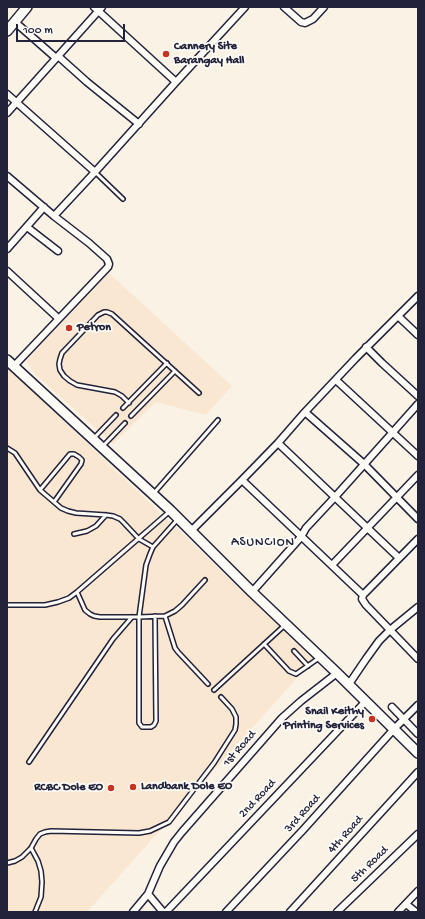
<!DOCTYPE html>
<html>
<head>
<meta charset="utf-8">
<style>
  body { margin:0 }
  #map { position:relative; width:425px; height:919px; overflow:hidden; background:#fbf2e6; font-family:"Gochi Hand",sans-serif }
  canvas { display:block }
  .frame { position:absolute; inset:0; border:8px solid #22223b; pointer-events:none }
  .scale { position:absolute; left:16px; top:24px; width:109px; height:18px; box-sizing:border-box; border:2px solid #22223b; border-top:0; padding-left:5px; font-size:12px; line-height:14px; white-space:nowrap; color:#22223b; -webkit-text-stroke:3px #fdfcf7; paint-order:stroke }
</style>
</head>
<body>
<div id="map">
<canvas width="425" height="919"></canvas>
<div class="frame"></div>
<div class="scale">100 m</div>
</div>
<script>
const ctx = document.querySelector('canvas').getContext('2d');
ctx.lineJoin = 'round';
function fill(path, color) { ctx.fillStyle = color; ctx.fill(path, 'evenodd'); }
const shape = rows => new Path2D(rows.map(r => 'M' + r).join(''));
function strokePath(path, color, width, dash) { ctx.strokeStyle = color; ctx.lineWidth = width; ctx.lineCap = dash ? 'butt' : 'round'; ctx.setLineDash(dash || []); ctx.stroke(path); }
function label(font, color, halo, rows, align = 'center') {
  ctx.font = font + ' "Gochi Hand",sans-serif'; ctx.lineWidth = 3.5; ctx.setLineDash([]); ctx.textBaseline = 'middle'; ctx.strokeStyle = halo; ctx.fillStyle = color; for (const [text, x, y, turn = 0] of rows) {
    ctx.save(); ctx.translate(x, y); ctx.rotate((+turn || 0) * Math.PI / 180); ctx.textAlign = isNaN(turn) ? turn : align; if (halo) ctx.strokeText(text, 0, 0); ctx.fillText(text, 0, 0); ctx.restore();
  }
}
fill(shape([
  [109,273,232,386,206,415,156,402,113,444,35,374,26,361],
  [7,367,314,659,87,912,7,912]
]), '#f9e7d2');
const service = shape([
  [95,172,123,199],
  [129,403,122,396,115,392,77,385,70,381,64,376,60,370,59,364,60,359,62,353,98,315,104,312,107,312,112,314,199,393],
  [123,408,167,363],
  [131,416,175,371],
  [94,438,116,415],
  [103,446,125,423],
  [7,448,15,453,40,490,61,508,68,511,76,513,106,515,113,516,120,519,124,523,139,539,153,547],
  [40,490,70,454,74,454,79,457,82,460,81,464,54,502],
  [154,493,218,420],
  [74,534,87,531,96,526,106,515],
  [77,592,85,610,90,614,94,616,100,617,139,617,165,616,175,611,182,605,205,580],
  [7,605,45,605,58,602,69,598,77,592,169,512],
  [155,616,156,721,154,725,151,727,142,727,139,723,139,617,146,565,150,554,153,547,178,519],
  [165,616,175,648,178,652,208,684],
  [264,644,289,671,296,674,319,658],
  [294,651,308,666],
  [214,690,285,625],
  [29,762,113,639,132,617],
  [31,848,38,861,41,871,42,882,41,897,35,912],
  [7,863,15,861,22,857,31,848,36,839,40,834,45,832,51,831,139,833,150,831,169,822,214,763,235,730,236,724,236,717,232,709,221,697]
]);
const minor = shape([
  [94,7,176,82],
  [284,7,301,22,305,23,313,19,324,7],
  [15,22,56,58],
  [58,56,87,82,139,124],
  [7,94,95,172,176,82,245,7],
  [7,113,102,7],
  [7,176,54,216,89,243,107,259,109,264,108,267,14,366],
  [54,216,95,172],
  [27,227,58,251],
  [7,249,44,207],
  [7,271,58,318],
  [398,316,418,335],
  [366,347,382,363,418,396],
  [336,380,418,456],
  [305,412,364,464,418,519],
  [278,443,399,558],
  [242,480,363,595,418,539],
  [191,531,242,480,278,443,305,412,356,358,418,296],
  [332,565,418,475],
  [252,592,301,537,306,528,335,497,418,404],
  [363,595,362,599,366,605,418,659],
  [349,684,366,659,379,641,390,630,418,607],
  [392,707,418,734],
  [148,894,163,912],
  [406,904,416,912],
  [133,912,148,894,160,866,174,842,182,832,282,718,301,701,337,673],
  [166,912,366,701],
  [226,912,303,830,394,729,418,705],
  [290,912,418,772],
  [337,912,418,834],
  [398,912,418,891]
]);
const secondary = shape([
  [7,31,27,7],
  [7,360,170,510,252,592,337,673,418,753]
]);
strokePath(service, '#22223b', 6);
strokePath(minor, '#22223b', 9);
strokePath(secondary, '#22223b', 12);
strokePath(service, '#fdfcf7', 3);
strokePath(minor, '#fdfcf7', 6);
strokePath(secondary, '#fdfcf7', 9);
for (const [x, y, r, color] of [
  [166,54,4,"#c8321e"],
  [69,328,4,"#c8321e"],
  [372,719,4,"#c8321e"],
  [133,787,4,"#c8321e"],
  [111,788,4,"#c8321e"]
]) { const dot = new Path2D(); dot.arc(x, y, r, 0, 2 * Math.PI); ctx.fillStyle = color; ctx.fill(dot); strokePath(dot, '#fdfcf7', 1.5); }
label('bold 12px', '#22223b', '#fdfcf7', [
  ["Cannery Site",174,47],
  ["Barangay Hall",174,61],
  ["Petron",77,328],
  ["Snail Keithy",364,712,"right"],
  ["Printing Services",364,726,"right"],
  ["Landbank Dole EO",141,787],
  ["RCBC Dole EO",103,788,"right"]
], 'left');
label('12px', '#22223b', '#fdfcf7', [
  ["1st Road",240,749,-49],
  ["2nd Road",258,799,-47],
  ["3rd Road",303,814,-48],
  ["4th Road",346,835,-48],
  ["5th Road",370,865,-44]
]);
ctx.letterSpacing = '1px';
label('13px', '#22223b', '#fdfcf7', [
  ["ASUNCION",263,543]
]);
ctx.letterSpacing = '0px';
</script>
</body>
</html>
